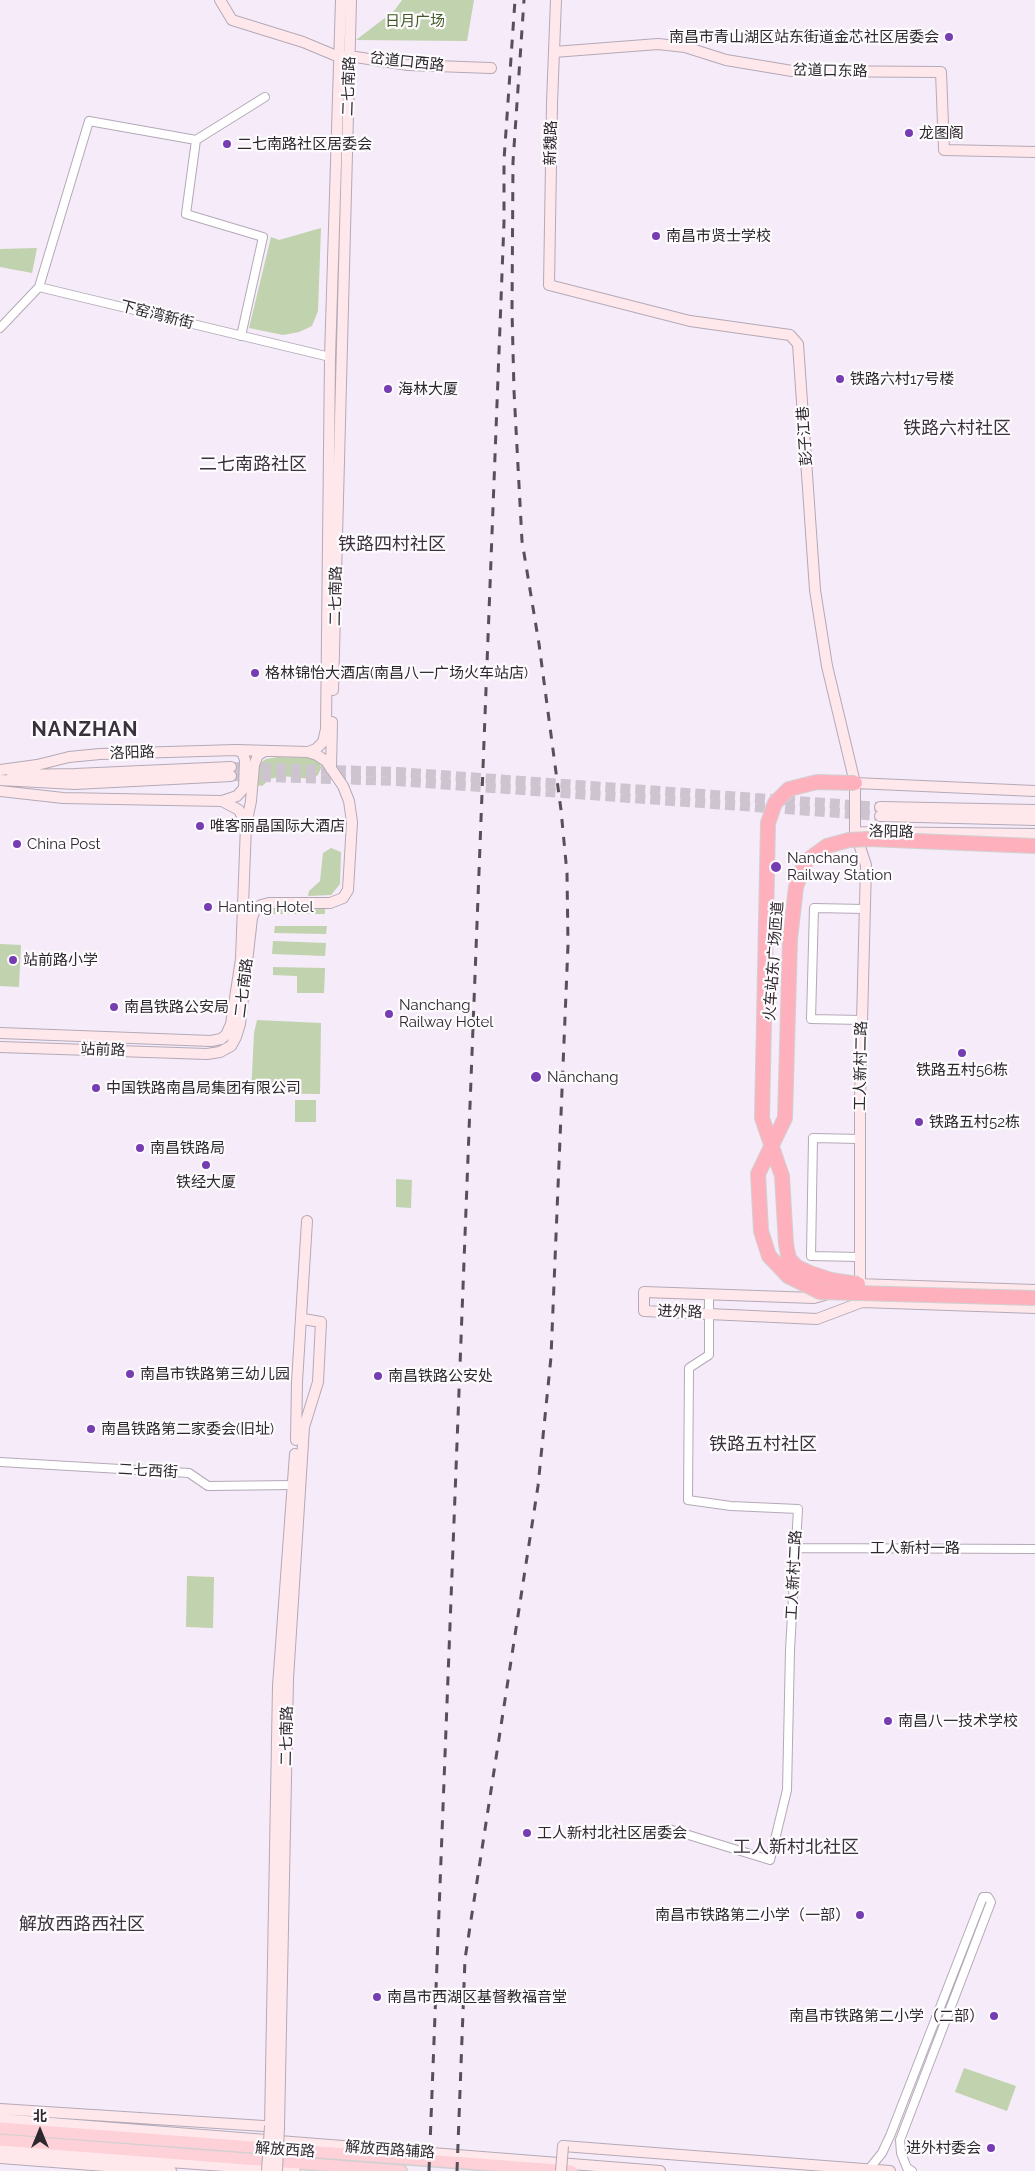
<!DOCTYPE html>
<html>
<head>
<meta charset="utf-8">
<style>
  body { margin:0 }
  #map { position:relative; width:1035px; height:2171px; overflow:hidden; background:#f6ebf9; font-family:Raleway,"Noto Sans SC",sans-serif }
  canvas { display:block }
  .north { position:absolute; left:15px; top:2106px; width:50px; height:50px; -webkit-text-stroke:4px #fefbfe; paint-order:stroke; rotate:0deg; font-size:14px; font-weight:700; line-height:20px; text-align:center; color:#2c282d }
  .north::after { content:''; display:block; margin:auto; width:18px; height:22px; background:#2c282d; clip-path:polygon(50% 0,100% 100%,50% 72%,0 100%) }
</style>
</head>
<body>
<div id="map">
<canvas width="1035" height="2171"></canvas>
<div class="north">北</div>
</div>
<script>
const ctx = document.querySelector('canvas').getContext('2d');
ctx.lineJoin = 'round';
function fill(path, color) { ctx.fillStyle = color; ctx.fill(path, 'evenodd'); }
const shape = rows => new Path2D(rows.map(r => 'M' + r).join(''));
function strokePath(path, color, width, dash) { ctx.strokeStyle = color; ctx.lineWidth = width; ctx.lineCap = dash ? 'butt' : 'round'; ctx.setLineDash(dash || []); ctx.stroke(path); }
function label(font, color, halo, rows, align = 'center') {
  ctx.font = font + ' Raleway,"Noto Sans SC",sans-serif'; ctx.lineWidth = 4.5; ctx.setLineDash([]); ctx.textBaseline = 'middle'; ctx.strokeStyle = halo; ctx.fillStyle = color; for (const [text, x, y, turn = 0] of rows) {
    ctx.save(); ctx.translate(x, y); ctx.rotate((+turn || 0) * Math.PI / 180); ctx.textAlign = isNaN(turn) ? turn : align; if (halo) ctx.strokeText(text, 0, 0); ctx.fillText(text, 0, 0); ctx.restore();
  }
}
fill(shape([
  [402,0,474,0,467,41,356,40,394,11],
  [321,228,318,311,312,326,299,332,283,335,249,328,271,237,279,240],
  [37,248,32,273,0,267,0,249],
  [278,757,311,758,320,762,321,768,318,775,311,779,282,776,270,779,262,786,256,785,256,766,266,759],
  [331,848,341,852,340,884,331,895,308,896,309,891,320,881,323,853],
  [273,906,325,907,325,914,273,914],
  [275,926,327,926,326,934,274,933],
  [273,941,326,943,325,956,272,954],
  [0,944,21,945,19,987,0,986],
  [273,967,325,968,324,993,297,993,297,976,273,975],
  [257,1020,321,1023,320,1094,251,1093,254,1033],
  [295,1100,316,1100,316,1122,295,1122],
  [396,1179,412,1180,411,1208,396,1207],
  [187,1576,214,1577,213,1628,186,1627],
  [964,2068,1016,2086,1007,2111,955,2092]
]), '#c0d2ae');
strokePath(shape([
  [231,767,398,772,880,807],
  [231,776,397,781,880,816]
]), '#cec4d0', 10, [10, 5]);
const street = shape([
  [196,140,186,214,263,237,241,336],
  [39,287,89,121,196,140,265,97],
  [0,328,39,287,330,357],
  [862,1020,811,1019,814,908,865,909],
  [859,1257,811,1256,813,1138,860,1139],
  [0,1462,189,1473,208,1486,293,1485],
  [795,1548,1035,1549],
  [669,1829,770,1860,787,1790,790,1650,798,1509,731,1506,688,1500,689,1368,709,1355,709,1295],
  [869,2169,882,2153,890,2136,983,1897,988,1897,991,1902,900,2140,901,2153,907,2168,912,2171]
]);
const secondary = shape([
  [220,0,232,20,303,42,339,57,349,56,408,65,491,68],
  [556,0,552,103,549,285,690,321,790,335,798,344,815,590,827,666,855,783],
  [554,52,658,44,685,47,726,60,792,71,941,72,944,150,1035,152],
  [333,690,351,0],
  [331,769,332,722],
  [0,770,37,765,69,757,100,754,236,750,308,752,316,749,323,742,326,729,330,357,341,0],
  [12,775,75,774,231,767],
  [0,780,75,784,231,776],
  [0,791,63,798,222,801,239,810,246,825],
  [1035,791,855,783,855,832,1035,834],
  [222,801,237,796,244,788,245,760,242,752,236,750],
  [880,807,1035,810],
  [880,816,1035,820],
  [855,832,866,865,860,1100,860,1291],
  [0,1033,211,1041,221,1039,226,1035,231,1024,241,959,246,825,251,801,254,765,258,755,265,751],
  [0,1047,207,1054,220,1052,231,1046,236,1037,240,1024,252,918,255,910,261,905,269,903,330,903,343,898,348,890,352,822,349,801,343,786,326,761,317,755,308,752],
  [851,1286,858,1284,1035,1290],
  [828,1294,814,1298,644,1292,644,1311,817,1319,862,1302,1035,1308],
  [296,1440,297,1382,307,1221],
  [0,2109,279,2127,288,1679,304,1427,318,1382,321,1322,303,1319],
  [0,2119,660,2171],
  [270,2126,278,1686,295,1454],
  [563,2146,890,2171],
  [0,2150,295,2171],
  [0,2158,171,2171]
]);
const primary = shape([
  [0,2128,571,2171],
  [0,2140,401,2171]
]);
strokePath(street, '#b4a9b7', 10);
strokePath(secondary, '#b4a9b7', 12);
strokePath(primary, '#d1d0d1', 14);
strokePath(street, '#fff', 8);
strokePath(secondary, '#ffe8eb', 10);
strokePath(primary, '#fed0d7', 11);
strokePath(shape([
  [429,2171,504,222,504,160,515,0],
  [457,2171,465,1959,538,1486,551,1357,568,945,567,873,561,810,539,644,522,541,514,391,512,311,513,162,524,0]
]), '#565158', 3, [9, 9]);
const secondaryBridge = shape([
  [267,2171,270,2126],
  [277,2171,279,2127],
  [561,2171,563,2146]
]);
const highwayBridge = shape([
  [855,783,817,782,789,789,775,803,768,823,762,1118,782,1176,786,1244,789,1259,797,1267,810,1273,831,1280,858,1284],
  [1035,846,869,839,849,840,827,846,805,862,796,887,790,939,785,1118,758,1174,761,1231,769,1256,788,1276,820,1292,1035,1298]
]);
strokePath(secondaryBridge, '#b4a9b7', 12, []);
strokePath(highwayBridge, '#d1d0d1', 16, []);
strokePath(secondaryBridge, '#ffe8eb', 10);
strokePath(highwayBridge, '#feb1bd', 14);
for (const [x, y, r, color] of [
  [949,37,5,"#763cb2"],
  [909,133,5,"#763cb2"],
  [227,144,5,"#763cb2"],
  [656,236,5,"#763cb2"],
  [840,379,5,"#763cb2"],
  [388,389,5,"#763cb2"],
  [255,673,5,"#763cb2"],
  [200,826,5,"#763cb2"],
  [17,844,5,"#763cb2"],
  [776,867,6,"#763cb2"],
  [208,907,5,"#763cb2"],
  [13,960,5,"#763cb2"],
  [114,1007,5,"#763cb2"],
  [389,1014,5,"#763cb2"],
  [962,1053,5,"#763cb2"],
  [536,1077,6,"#763cb2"],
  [96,1088,5,"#763cb2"],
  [919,1122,5,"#763cb2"],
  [140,1148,5,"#763cb2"],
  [206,1165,5,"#763cb2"],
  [130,1374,5,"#763cb2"],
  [378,1376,5,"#763cb2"],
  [91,1429,5,"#763cb2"],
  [888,1721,5,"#763cb2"],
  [527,1833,5,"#763cb2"],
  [860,1915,5,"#763cb2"],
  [377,1997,5,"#763cb2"],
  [994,2016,5,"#763cb2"],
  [991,2148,5,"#763cb2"]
]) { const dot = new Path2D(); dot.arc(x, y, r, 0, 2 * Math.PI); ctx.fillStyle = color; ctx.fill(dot); strokePath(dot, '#fefbfe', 2); }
label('15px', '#435b26', '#fefbfe', [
  ["日月广场",415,21]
]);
label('15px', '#2c282d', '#fefbfe', [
  ["南昌市青山湖区站东街道金芯社区居委会",939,37,"right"],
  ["龙图阁",919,133],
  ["二七南路社区居委会",237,144],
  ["南昌市贤士学校",666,236],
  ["铁路六村17号楼",850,379],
  ["海林大厦",398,389],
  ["格林锦怡大酒店(南昌八一广场火车站店)",265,673],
  ["唯客丽晶国际大酒店",210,826],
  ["China Post",27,844],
  ["Nanchang",787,858],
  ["Railway Station",787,875],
  ["Hanting Hotel",218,907],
  ["站前路小学",23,960],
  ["Nanchang",399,1005],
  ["Railway Hotel",399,1022],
  ["南昌铁路公安局",124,1007],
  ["铁路五村56栋",962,1070,"center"],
  ["Nanchang",547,1077],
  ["中国铁路南昌局集团有限公司",106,1088],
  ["铁路五村52栋",929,1122],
  ["南昌铁路局",150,1148],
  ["铁经大厦",206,1182,"center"],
  ["南昌市铁路第三幼儿园",140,1374],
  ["南昌铁路公安处",388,1376],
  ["南昌铁路第二家委会(旧址)",101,1429],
  ["南昌八一技术学校",898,1721],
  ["工人新村北社区居委会",537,1833],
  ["南昌市铁路第二小学（一部）",850,1915,"right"],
  ["南昌市西湖区基督教福音堂",387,1997],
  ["南昌市铁路第二小学（二部）",984,2016,"right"],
  ["进外村委会",981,2148,"right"]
], 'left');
label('15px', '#2c282d', '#fefbfe', [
  ["岔道口西路",407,62,6],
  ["岔道口东路",830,71,1],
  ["二七南路",349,86,-88],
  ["新魏路",551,143,-89],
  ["下窑湾新街",157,315,14],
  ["彭子江巷",805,436,-94],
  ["二七南路",336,596,-89],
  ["洛阳路",132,753,-2],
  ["洛阳路",891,832,1],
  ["火车站东广场匝道",774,961,-86],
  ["二七南路",244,988,-83],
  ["站前路",103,1050,2],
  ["工人新村二路",861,1066,-89],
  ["进外路",680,1312,2],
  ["二七西街",148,1471,3],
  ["工人新村一路",915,1548],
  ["工人新村二路",794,1575,-87],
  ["二七南路",287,1736,-89],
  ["解放西路",285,2150,4],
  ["解放西路辅路",390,2150,4]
]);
label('18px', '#39313c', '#fefbfe', [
  ["铁路六村社区",957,429],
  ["二七南路社区",253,465],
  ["铁路四村社区",392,545],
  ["铁路五村社区",763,1445],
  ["工人新村北社区",796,1848],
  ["解放西路西社区",82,1925]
]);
ctx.letterSpacing = '1px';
label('bold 20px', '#39313c', '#fefbfe', [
  ["NANZHAN",85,730]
]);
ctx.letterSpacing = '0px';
</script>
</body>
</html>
